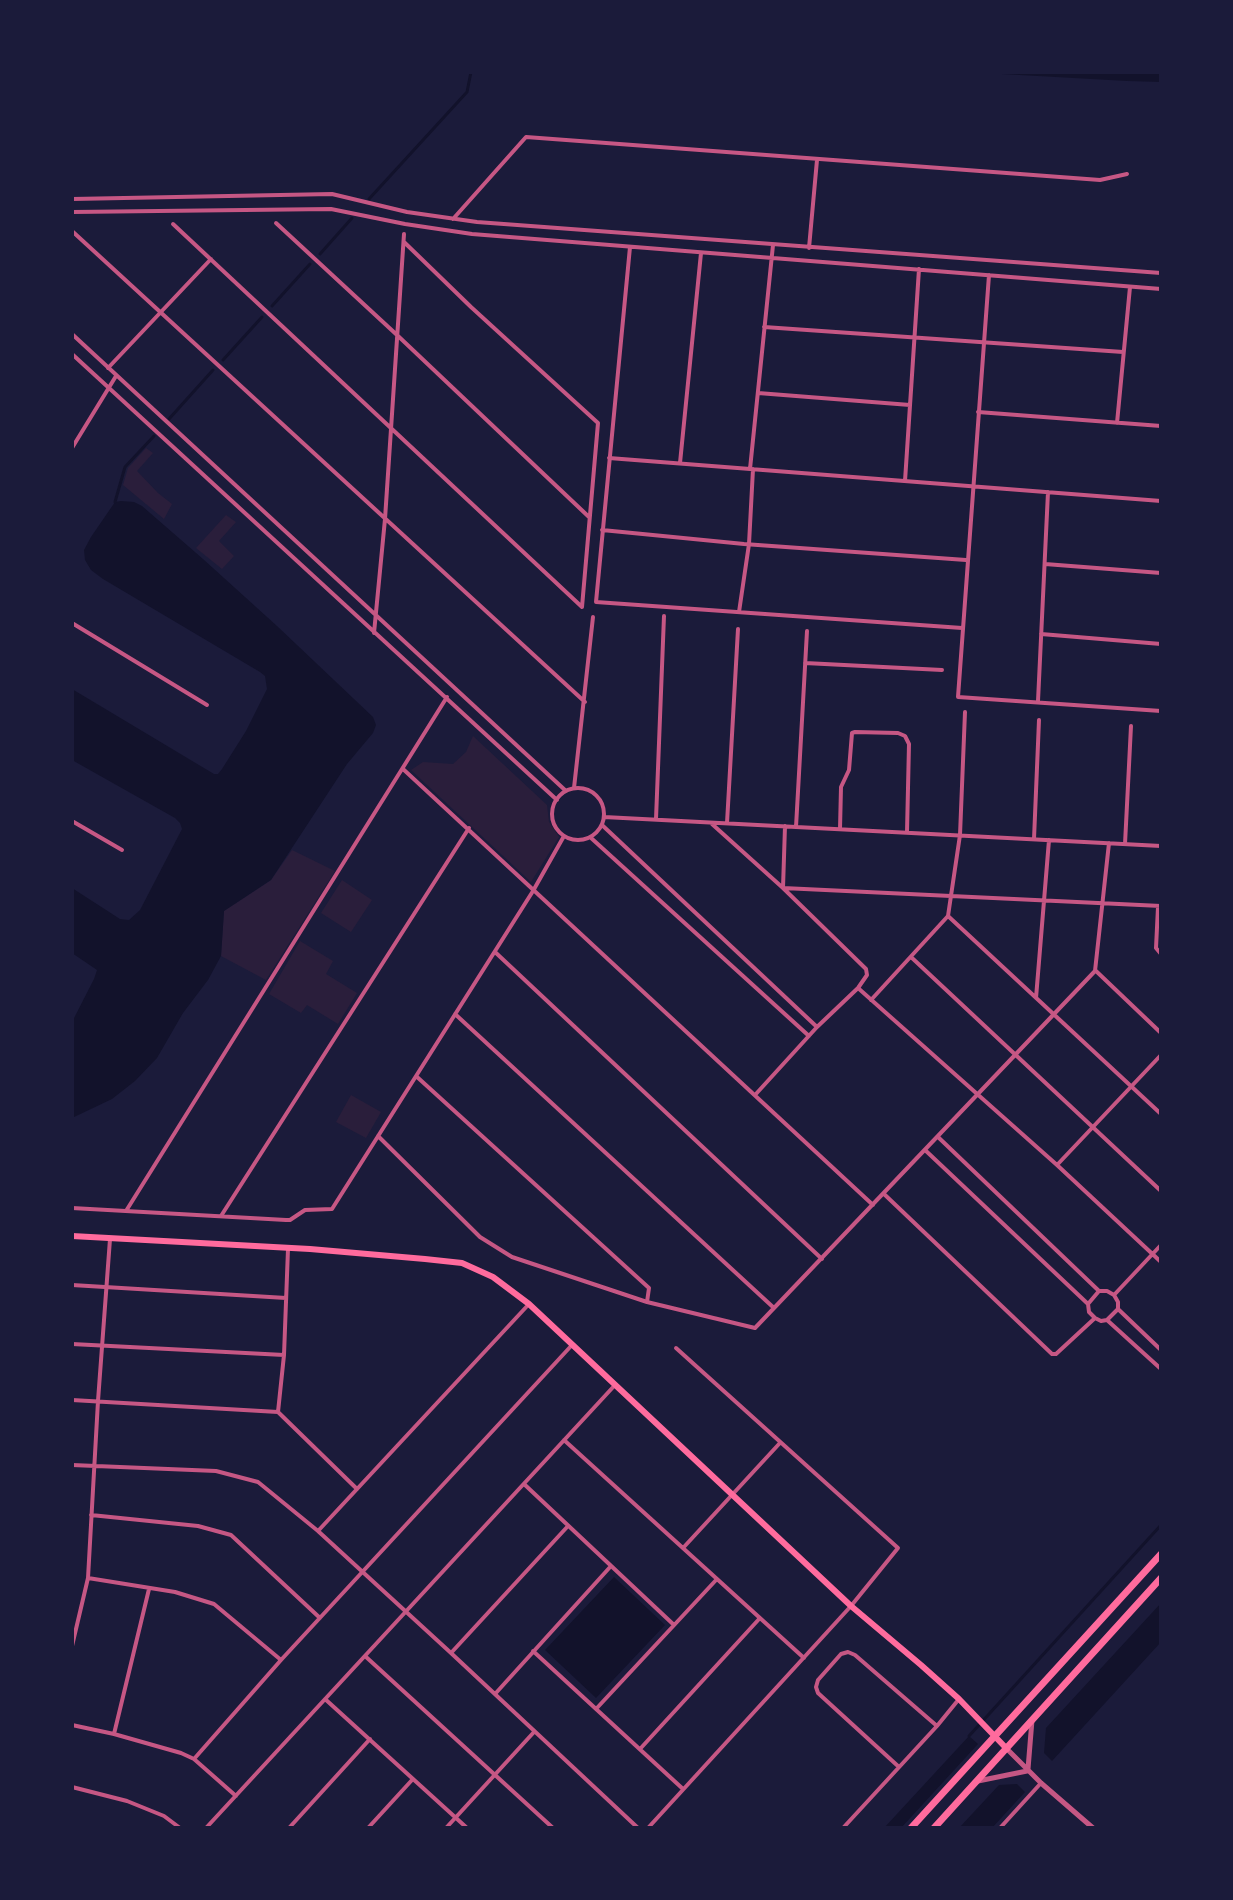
<!DOCTYPE html>
<html>
<head>
<meta charset="utf-8">
<style>
  body { margin:0 }
  #map { position:relative; width:1233px; height:1900px; overflow:hidden; background:#1b1b3a; font-family:"Public Sans",sans-serif }
  canvas { display:block }
  .frame { position:absolute; inset:0; border:74px solid #1b1b3a; pointer-events:none }
</style>
</head>
<body>
<div id="map">
<canvas width="1233" height="1900"></canvas>
<div class="frame"></div>
</div>
<script>
const ctx = document.querySelector('canvas').getContext('2d');
ctx.lineJoin = 'round';
function fill(path, color) { ctx.fillStyle = color; ctx.fill(path, 'evenodd'); }
const shape = rows => new Path2D(rows.map(r => 'M' + r).join(''));
function strokePath(path, color, width, dash) { ctx.strokeStyle = color; ctx.lineWidth = width; ctx.lineCap = dash ? 'butt' : 'round'; ctx.setLineDash(dash || []); ctx.stroke(path); }
fill(shape([
  [146,448,153,453,137,471,158,493,172,504,164,519,123,485,128,468],
  [226,515,236,522,219,541,234,556,222,569,196,548],
  [473,736,547,805,549,822,559,837,531,882,411,770,423,762,453,764,466,752],
  [292,850,335,871,266,980,221,956,224,911,271,880],
  [342,880,372,900,351,932,321,913],
  [300,941,333,961,326,974,357,993,338,1024,307,1005,301,1013,269,994],
  [351,1095,381,1112,366,1138,336,1122]
]), '#2a1e3b');
fill(shape([
  [966,72,1161,72,1161,82,1127,81],
  [121,501,134,502,142,506,203,559,277,626,373,717,376,725,373,733,347,764,271,880,224,911,221,956,208,980,183,1013,157,1058,135,1081,112,1099,72,1118,72,1022,94,979,97,970,72,953,72,888,120,919,129,920,140,910,182,829,180,823,175,818,72,760,72,689,214,774,218,774,222,769,246,731,267,689,265,676,260,672,103,579,91,570,85,560,84,550,91,537,115,502],
  [614,1577,665,1625,596,1698,545,1650],
  [1161,1603,1161,1642,1052,1761,1044,1753,1046,1728],
  [969,1736,978,1744,901,1828,884,1828],
  [1017,1784,1025,1792,992,1828,959,1828,999,1785]
]), '#12122b');
strokePath(shape([
  [369,199,467,92,471,72],
  [320,254,352,218],
  [272,306,310,264],
  [223,360,262,317],
  [169,419,213,370],
  [115,502,125,467,154,436],
  [969,1736,1161,1525]
]), '#12122b', 3);
strokePath(shape([
  [72,199,332,194,407,212,477,222,1161,273],
  [72,212,331,209,405,224,472,234,1161,289],
  [453,219,526,137,1100,180,1127,174],
  [276,223,397,335,589,517],
  [173,224,582,607],
  [72,231,585,702],
  [404,242,471,307,598,423,582,607],
  [630,247,596,602,962,628],
  [809,248,817,160],
  [989,275,958,697,1161,711],
  [764,327,1123,352],
  [72,334,566,791],
  [72,354,557,800],
  [108,368,211,259],
  [758,393,910,405],
  [978,412,1161,426],
  [1117,423,1130,287],
  [72,448,116,376],
  [609,458,1161,501],
  [680,463,701,253],
  [750,469,773,245],
  [905,481,919,269],
  [602,530,744,544,966,560],
  [1045,564,1161,573],
  [739,612,749,544,753,469],
  [72,623,207,705],
  [374,633,385,519,404,234],
  [1041,634,1161,644],
  [805,663,942,670],
  [1038,701,1048,492],
  [403,769,873,1205],
  [574,788,593,617],
  '552 814a26 26 0 1 1 52 0a26 26 0 1 1-52 0Z',
  [604,817,1161,846],
  [656,819,664,616],
  [72,821,122,850],
  [727,823,738,629],
  [712,824,783,888,866,969,867,975,858,988,817,1027,755,1095],
  [602,825,817,1027],
  [785,826,783,888,1161,906],
  [796,827,807,631],
  [840,829,841,787,849,770,852,733,855,732,898,733,905,736,909,744,907,832],
  [590,837,809,1036],
  [1034,839,1039,720],
  [1125,844,1131,726],
  [1158,907,1156,948,1161,954],
  [948,916,1161,1114],
  [495,952,822,1259],
  [911,957,1161,1191],
  [1096,971,1161,1033],
  [858,988,1057,1165,1161,1262],
  [1036,998,1049,840],
  [871,1000,948,916,960,835,965,712],
  [455,1014,774,1308],
  [416,1076,649,1288,647,1302],
  [378,1136,480,1237,512,1257,647,1302,755,1328,1095,971,1109,843],
  [938,1137,1099,1291],
  [925,1150,1088,1304,1089,1312,1095,1318,1101,1321,1107,1320,1118,1309,1118,1302,1114,1295,1107,1291,1099,1291,1088,1304],
  [1057,1165,1161,1055],
  [884,1194,1052,1354,1056,1354,1095,1318],
  [72,1208,286,1220,290,1220,305,1210,332,1209,533,891,564,836],
  [126,1211,447,697],
  [221,1216,469,828],
  [288,1249,284,1355,278,1412,357,1489],
  [72,1285,286,1298],
  [1114,1295,1161,1245],
  [1118,1309,1161,1350],
  [1107,1320,1161,1369],
  [72,1344,284,1355],
  [72,1400,278,1412],
  [564,1440,804,1658],
  [72,1465,216,1471,258,1482,318,1531,451,1653,638,1828],
  [524,1484,674,1625],
  [91,1515,198,1526,231,1535,320,1618],
  [318,1531,529,1304],
  [683,1548,779,1444],
  [88,1578,175,1592,214,1604,281,1660],
  [72,1646,88,1578,98,1401,110,1239],
  [533,1651,683,1789],
  [451,1653,568,1526],
  [365,1656,553,1828],
  [495,1694,611,1566],
  [325,1699,467,1828],
  [596,1709,717,1579],
  [72,1725,114,1734,181,1753,194,1759,236,1796],
  [114,1734,149,1589],
  [640,1749,760,1618],
  [194,1759,281,1660,572,1345],
  [899,1767,818,1693,816,1687,818,1680,841,1654,848,1652,855,1655,937,1726],
  [72,1787,127,1801,164,1816,180,1828],
  [206,1828,615,1385],
  [289,1828,370,1739],
  [368,1828,412,1780],
  [446,1828,534,1732],
  [648,1828,851,1606,898,1548,676,1348],
  [843,1828,937,1726,959,1699],
  [1000,1828,1041,1783]
]), '#c65784', 4);
strokePath(shape([
  [1007,1749,1041,1783,1093,1828],
  [1028,1769,1032,1720],
  [978,1781,1027,1771]
]), '#c65784', 5);
strokePath(shape([
  [72,1236,310,1249,425,1259,462,1263,493,1277,529,1304,851,1606,921,1665,959,1699,1007,1749]
]), '#ff6b9d', 6);
strokePath(shape([
  [911,1828,1161,1554],
  [934,1828,1161,1578]
]), '#ff6b9d', 7);
</script>
</body>
</html>
